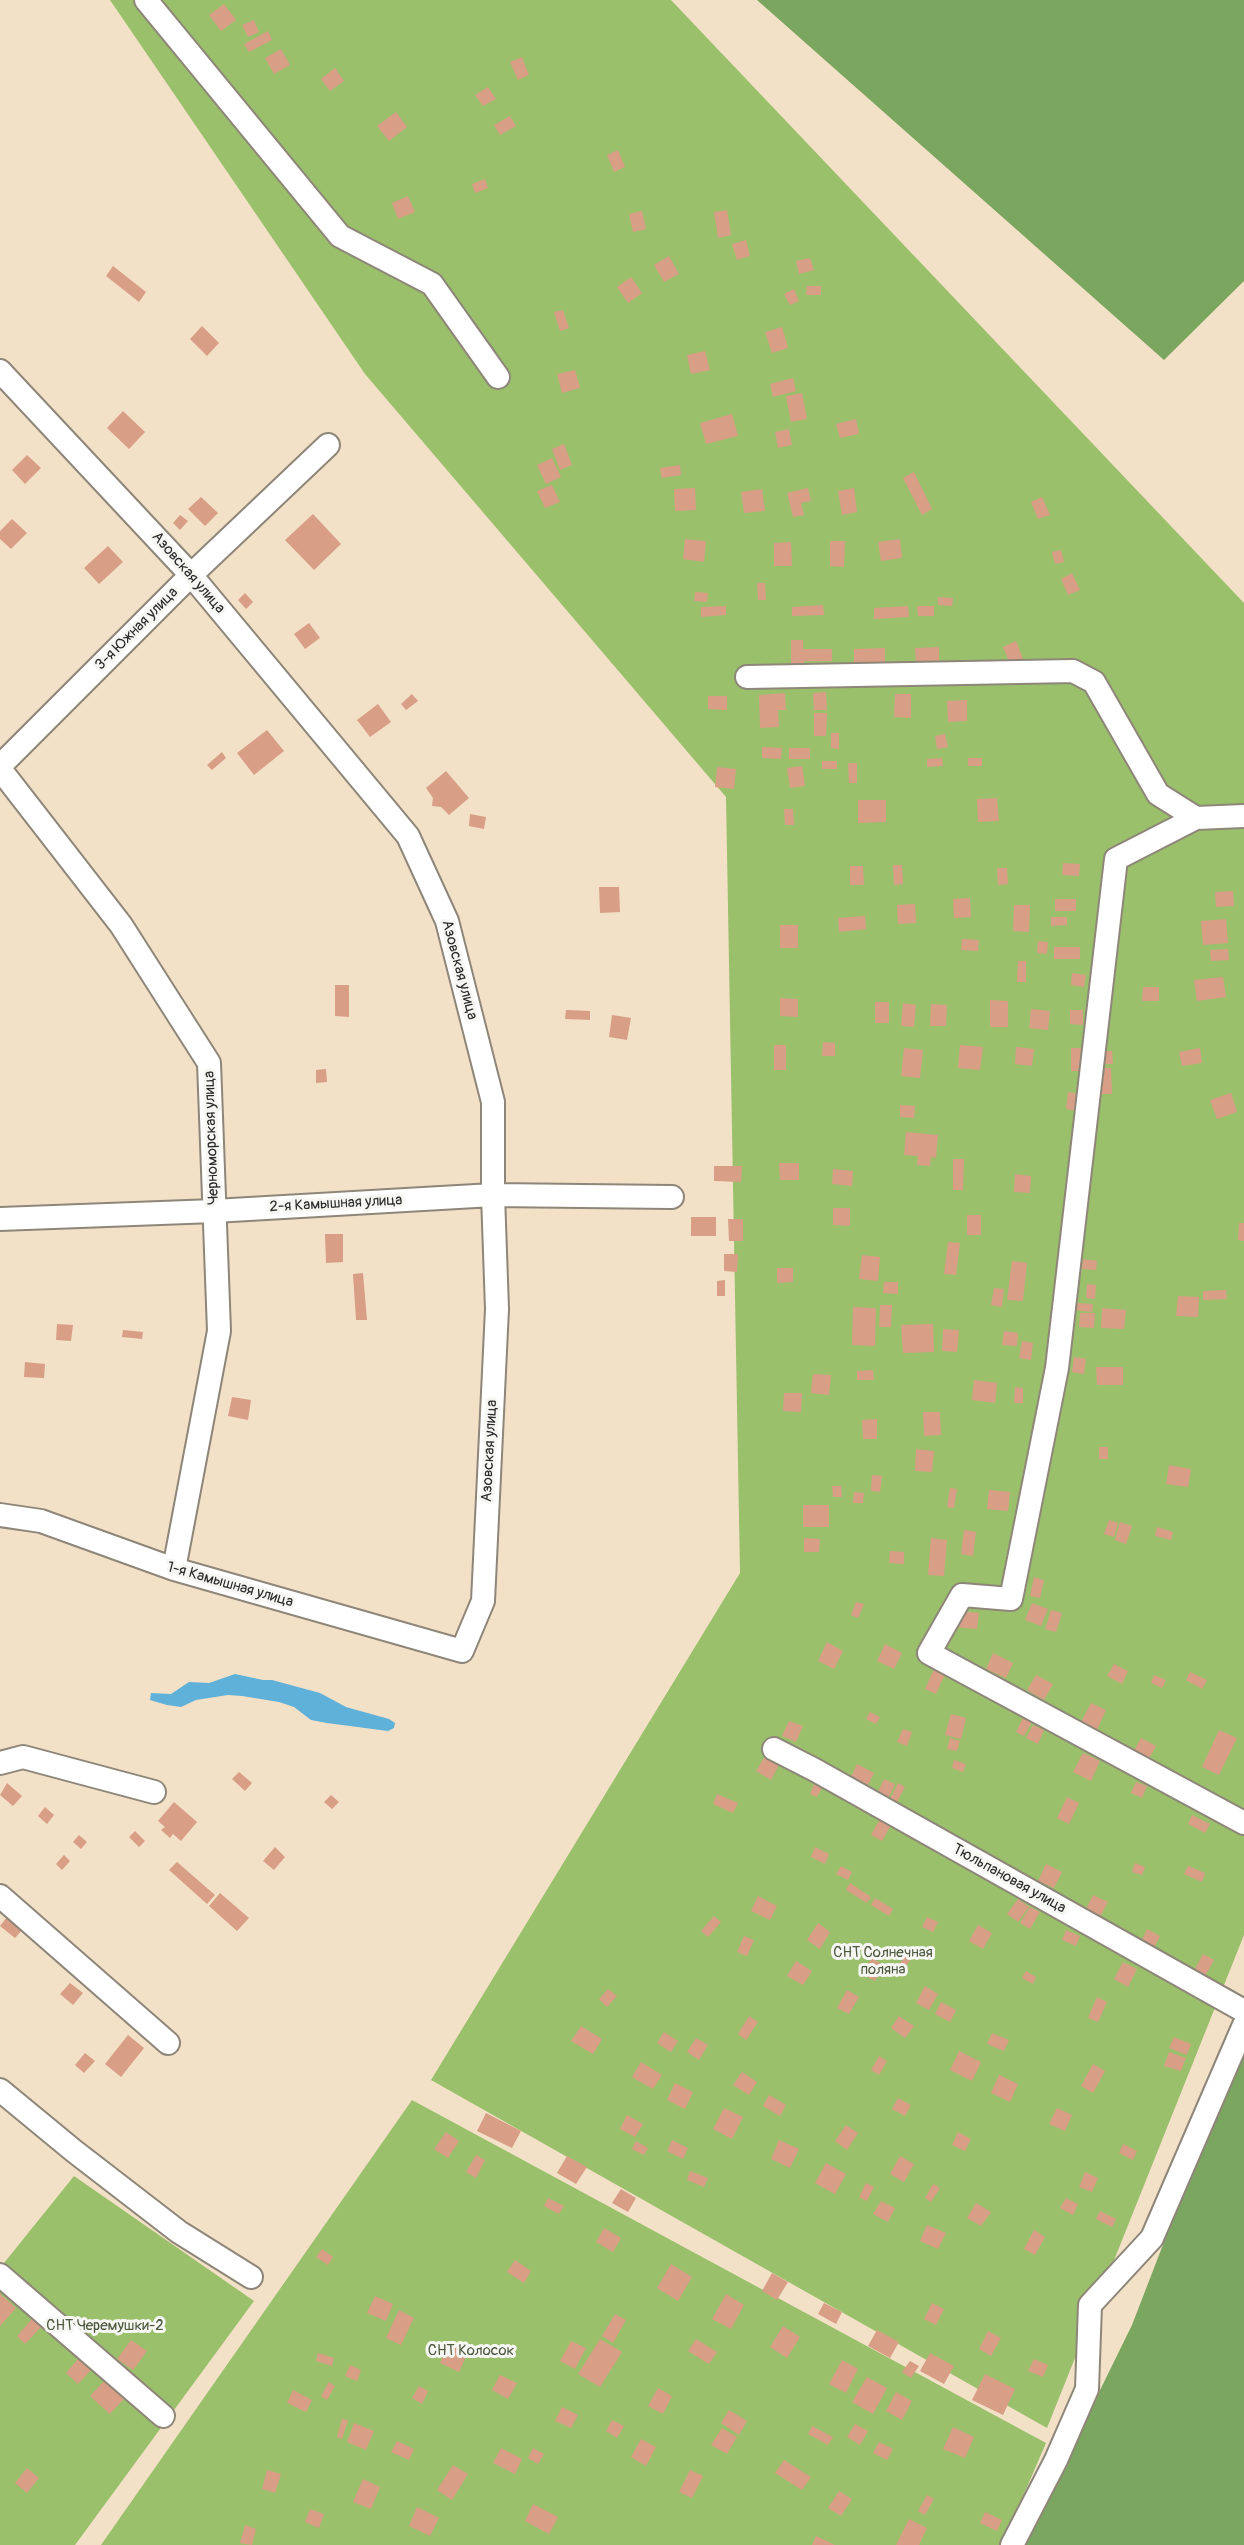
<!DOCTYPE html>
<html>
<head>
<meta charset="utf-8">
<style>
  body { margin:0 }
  canvas { display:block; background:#f2e0c7 }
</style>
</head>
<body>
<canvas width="1244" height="2545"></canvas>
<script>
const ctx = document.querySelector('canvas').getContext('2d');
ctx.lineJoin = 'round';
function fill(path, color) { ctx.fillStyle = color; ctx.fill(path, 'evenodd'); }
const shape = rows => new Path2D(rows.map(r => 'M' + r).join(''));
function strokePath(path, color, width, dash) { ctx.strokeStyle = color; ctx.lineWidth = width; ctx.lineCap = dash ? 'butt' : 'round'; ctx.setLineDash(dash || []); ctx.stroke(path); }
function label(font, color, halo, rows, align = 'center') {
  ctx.font = font + ' Pangolin,sans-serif'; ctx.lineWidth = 6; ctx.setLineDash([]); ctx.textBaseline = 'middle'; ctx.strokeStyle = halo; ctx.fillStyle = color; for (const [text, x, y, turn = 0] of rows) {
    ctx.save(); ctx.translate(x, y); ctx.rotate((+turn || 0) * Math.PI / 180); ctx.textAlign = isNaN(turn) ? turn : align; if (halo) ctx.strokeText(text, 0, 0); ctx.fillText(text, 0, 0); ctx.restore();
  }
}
fill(shape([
  [110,0,671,0,1244,603,1244,1935,1047,2428,431,2080,740,1573,726,797,365,374],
  [412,2100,1046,2443,1002,2545,101,2545],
  [74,2176,254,2301,75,2545,0,2545,0,2268]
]), '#9ac06b');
fill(shape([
  [757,0,1244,0,1244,281,1164,360],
  [1244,2053,1244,2545,1024,2545,1132,2325,1188,2180]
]), '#7ba65f');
fill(shape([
  [235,1674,263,1680,272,1680,320,1693,346,1707,389,1719,395,1723,394,1728,388,1731,327,1723,311,1720,294,1707,279,1702,242,1696,228,1695,196,1700,181,1707,167,1705,150,1700,151,1693,171,1694,189,1682,209,1683]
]), '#5fb1da');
fill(shape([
  [224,4,236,20,221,31,209,15],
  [254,20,259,32,248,37,242,25],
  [268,31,272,40,249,52,244,44],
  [281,49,290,65,274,74,265,58],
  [522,57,529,75,518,80,510,62],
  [335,68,344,81,330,91,321,79],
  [488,87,496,99,483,106,475,95],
  [396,112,407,127,389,141,377,126],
  [510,116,516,126,500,135,494,125],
  [618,150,625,167,614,172,607,155],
  [485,179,488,188,475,193,472,184],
  [408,196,415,212,398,219,392,203],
  [727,210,731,235,718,238,714,212],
  [642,211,646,229,633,232,629,214],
  [746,240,750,256,737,260,732,244],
  [669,256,679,274,664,282,654,265],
  [810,258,814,270,799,274,796,261],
  [113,266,146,292,139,302,106,276],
  [631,277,642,293,628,303,617,287],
  [807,286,821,286,821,295,806,295],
  [794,289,799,301,790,305,784,294],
  [563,310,569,328,560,331,554,312],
  [202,326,219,343,207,356,190,339],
  [782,327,788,348,772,353,765,332],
  [705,351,710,370,691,374,687,355],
  [575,370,580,388,562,393,557,374],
  [793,378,796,391,773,397,770,384],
  [802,393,807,419,791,422,786,396],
  [123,411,145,432,129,449,107,428],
  [732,414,738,436,706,444,700,423],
  [856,419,859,434,840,438,836,424],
  [789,429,792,445,778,448,775,432],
  [564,444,572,465,560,470,552,449],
  [27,455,41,468,25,484,12,470],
  [552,458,561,477,546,484,537,465],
  [680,465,681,475,662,478,660,468],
  [914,472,932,509,922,515,903,478],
  [552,485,560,502,545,508,537,491],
  [695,488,696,510,675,511,674,489],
  [808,488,811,501,801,503,804,515,793,517,787,493],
  [854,488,857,512,842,515,838,491],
  [762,489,765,511,744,513,741,492],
  [201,497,218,513,205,526,188,509],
  [1042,497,1050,515,1038,519,1031,502],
  [313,514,341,544,314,570,285,540],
  [180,515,188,521,180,530,173,523],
  [12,519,27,533,11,549,0,539,0,531],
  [685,539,706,541,704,562,683,559],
  [900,539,902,558,881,561,878,542],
  [830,541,845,541,844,567,830,566],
  [791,542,792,566,774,566,774,543],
  [108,546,123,562,99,584,84,568],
  [1061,550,1064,562,1055,564,1052,552],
  [1072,573,1080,590,1068,595,1061,579],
  [757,583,765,583,766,600,758,600],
  [695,592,708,593,707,602,694,601],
  [245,593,253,602,246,609,238,600],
  [938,597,953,598,952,606,938,605],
  [823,605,824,615,792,616,792,607],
  [726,606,726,615,701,617,701,607],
  [908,606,909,617,874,619,874,608],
  [917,606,934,606,934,616,918,616],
  [309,623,320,638,305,649,294,634],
  [791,640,803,640,803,649,832,649,832,661,804,661,804,672,791,672],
  [1016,641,1025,664,1012,669,1003,647],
  [939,647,939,665,916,665,915,648],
  [885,648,885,666,854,666,854,649],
  [826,692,827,710,814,710,813,693],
  [785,693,786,710,778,710,779,727,760,728,759,695],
  [412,694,418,701,406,710,401,704],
  [895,694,911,694,911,718,894,717],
  [708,696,727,696,727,710,708,709],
  [967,700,967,721,948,722,947,701],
  [378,704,391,722,370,737,357,720],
  [814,713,827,713,826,736,814,736],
  [267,730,284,751,254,775,237,753],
  [831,733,839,733,839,749,831,748],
  [945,734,948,747,937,749,935,736],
  [762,747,782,748,781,759,762,758],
  [789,748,810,748,810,759,789,759],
  [222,752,226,758,212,770,207,765],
  [942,758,943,766,927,767,927,759],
  [968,758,982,758,982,766,968,766],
  [822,761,837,761,837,769,822,769],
  [848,763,857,763,857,783,849,783],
  [802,766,805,786,790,788,787,768],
  [717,767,736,769,734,789,715,787],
  [446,771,469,798,449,815,441,807,432,806,433,798,426,788],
  [997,798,999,821,978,822,977,799],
  [858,800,886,800,886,822,858,823],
  [784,809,793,809,794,825,785,825],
  [470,814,486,817,484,829,469,826],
  [1063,863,1080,864,1079,876,1062,875],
  [893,865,902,865,903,884,894,885],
  [850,866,863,866,864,885,850,885],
  [997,868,1007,868,1008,884,998,885],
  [599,887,619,887,620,912,600,913],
  [1233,891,1234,906,1216,907,1215,892],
  [970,898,971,917,954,918,953,899],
  [1055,899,1076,899,1076,911,1055,911],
  [915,904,916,923,898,924,897,905],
  [1014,905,1030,905,1029,932,1013,931],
  [865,916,866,929,839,932,838,918],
  [1051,917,1067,917,1067,925,1051,926],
  [1226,919,1228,943,1203,945,1201,921],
  [780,925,798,925,798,948,780,948],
  [962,939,979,940,978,951,961,950],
  [1038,941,1048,942,1047,954,1037,953],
  [1054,947,1080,947,1080,959,1054,959],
  [1228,949,1229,960,1211,961,1210,950],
  [1018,961,1026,961,1026,982,1017,982],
  [1072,973,1086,975,1084,987,1071,985],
  [1223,977,1226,997,1197,1001,1194,980],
  [335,985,349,985,349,1017,335,1016],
  [1143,987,1159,987,1159,1001,1142,1001],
  [780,998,798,999,798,1017,780,1016],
  [990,1000,1008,1001,1008,1027,990,1027],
  [875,1002,889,1002,889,1023,875,1023],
  [903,1003,916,1005,914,1027,901,1026],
  [931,1004,947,1005,946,1026,930,1026],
  [1031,1009,1050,1011,1048,1030,1029,1028],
  [566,1010,590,1011,590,1020,565,1019],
  [1070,1010,1083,1010,1083,1025,1070,1024],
  [612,1015,631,1018,627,1040,609,1037],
  [823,1042,835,1043,835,1056,822,1056],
  [774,1045,786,1045,786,1070,774,1070],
  [960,1045,983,1047,980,1070,958,1068],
  [1016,1047,1034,1049,1032,1066,1015,1064],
  [904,1048,923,1050,920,1078,901,1076],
  [1071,1048,1081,1048,1080,1071,1071,1071],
  [1200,1048,1202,1063,1182,1066,1179,1052],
  [1104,1051,1112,1051,1113,1064,1104,1064],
  [1100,1068,1111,1068,1112,1094,1101,1094],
  [326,1069,327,1082,316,1083,316,1070],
  [1068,1092,1080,1094,1078,1111,1066,1109],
  [1231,1093,1237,1112,1217,1119,1210,1100],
  [900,1105,915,1106,914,1118,900,1117],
  [906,1132,938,1135,936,1158,931,1157,930,1166,917,1165,918,1156,904,1155],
  [953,1159,964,1159,963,1190,953,1190],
  [779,1163,799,1163,799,1180,780,1180],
  [714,1166,742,1166,741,1182,714,1181],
  [833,1169,853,1171,852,1186,832,1184],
  [1015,1174,1031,1176,1030,1193,1014,1192],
  [833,1208,850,1208,850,1226,833,1225],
  [967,1215,981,1215,981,1235,967,1235],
  [691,1217,716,1217,716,1236,691,1236],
  [728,1219,743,1219,743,1241,729,1241],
  [1239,1223,1244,1223,1244,1241,1238,1240],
  [325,1234,343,1234,343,1262,326,1263],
  [948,1242,960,1243,956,1275,944,1274],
  [724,1254,738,1254,737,1272,724,1271],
  [862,1255,880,1257,878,1281,859,1279],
  [1083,1259,1097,1261,1096,1270,1082,1269],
  [1012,1261,1027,1263,1023,1301,1007,1300],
  [777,1268,793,1268,793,1282,777,1283],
  [363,1273,367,1320,356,1320,353,1274],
  [725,1280,725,1296,717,1296,717,1281],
  [884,1282,898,1282,898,1294,883,1293],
  [1087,1284,1096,1285,1095,1299,1086,1298],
  [994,1288,1004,1289,1002,1307,991,1305],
  [1226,1290,1227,1299,1203,1300,1203,1291],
  [1178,1296,1199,1297,1198,1317,1176,1316],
  [1076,1303,1093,1304,1092,1312,1075,1310],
  [880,1305,892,1305,891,1327,879,1327],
  [853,1307,876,1308,875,1346,852,1345],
  [1102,1308,1126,1310,1124,1329,1101,1328],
  [1080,1313,1095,1313,1094,1328,1079,1327],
  [57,1324,73,1325,71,1341,56,1340],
  [933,1324,934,1352,903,1353,901,1325],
  [943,1329,959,1330,957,1352,942,1351],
  [123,1330,143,1332,142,1339,122,1337],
  [1004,1331,1018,1333,1017,1346,1002,1345],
  [1022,1341,1033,1343,1031,1360,1019,1358],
  [1074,1357,1086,1359,1084,1374,1072,1372],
  [25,1362,45,1364,44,1378,24,1377],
  [1096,1367,1123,1367,1123,1385,1097,1385],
  [873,1370,874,1380,857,1380,857,1371],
  [813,1374,831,1375,829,1395,811,1393],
  [974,1380,997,1383,995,1403,972,1400],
  [1015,1387,1023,1388,1023,1403,1014,1403],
  [784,1393,802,1393,801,1412,783,1411],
  [232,1397,251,1400,248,1420,228,1416],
  [923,1412,940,1412,941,1435,924,1436],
  [877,1419,877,1439,863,1439,862,1420],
  [1099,1447,1108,1447,1108,1459,1099,1459],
  [916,1449,934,1451,932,1472,915,1471],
  [1169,1465,1191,1469,1188,1487,1166,1484],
  [872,1475,882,1476,880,1492,871,1491],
  [832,1486,841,1486,842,1497,833,1497],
  [950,1488,957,1489,954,1508,947,1507],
  [989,1490,1010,1492,1008,1511,987,1509],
  [854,1492,864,1493,863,1503,853,1503],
  [803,1505,829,1505,829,1527,803,1527],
  [1109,1520,1118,1523,1114,1537,1104,1534],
  [1120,1522,1132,1526,1126,1544,1115,1540],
  [1157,1527,1173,1532,1171,1540,1155,1536],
  [964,1530,976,1532,973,1556,961,1554],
  [804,1538,820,1539,819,1552,804,1552],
  [931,1538,947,1540,944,1576,928,1575],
  [890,1551,904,1552,904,1564,889,1563],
  [1034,1577,1044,1580,1040,1598,1030,1596],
  [856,1602,864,1604,858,1618,851,1615],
  [1032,1603,1048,1609,1041,1626,1025,1620],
  [1051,1610,1062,1613,1056,1632,1045,1629],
  [958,1611,979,1613,977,1629,956,1627],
  [827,1642,843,1651,834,1669,818,1661],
  [885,1644,902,1653,894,1669,877,1661],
  [993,1653,1013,1663,1006,1678,986,1669],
  [1114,1664,1128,1671,1122,1684,1107,1676],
  [934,1669,945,1674,936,1694,925,1689],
  [1190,1672,1207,1680,1202,1689,1186,1680],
  [1036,1675,1053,1684,1044,1700,1027,1690],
  [1154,1675,1166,1680,1162,1688,1151,1683],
  [1091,1703,1106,1710,1095,1734,1079,1726],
  [870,1712,880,1717,876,1724,866,1719],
  [951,1714,966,1718,961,1739,945,1735],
  [1023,1718,1032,1722,1024,1736,1016,1732],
  [789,1721,803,1726,796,1742,782,1736],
  [1033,1725,1044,1730,1038,1744,1026,1738],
  [903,1729,912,1732,907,1746,897,1742],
  [1219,1730,1237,1738,1219,1775,1202,1767],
  [950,1738,960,1741,957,1751,947,1749],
  [1141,1738,1156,1746,1146,1764,1131,1756],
  [767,1753,781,1761,771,1780,756,1771],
  [1083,1753,1100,1761,1091,1781,1073,1772],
  [954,1760,966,1764,963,1772,952,1768],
  [857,1764,874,1773,868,1785,851,1777],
  [239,1772,252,1783,245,1791,232,1779],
  [884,1779,895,1784,888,1799,877,1794],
  [815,1782,823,1786,817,1797,810,1794],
  [1136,1782,1147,1786,1142,1798,1131,1793],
  [7,1783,22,1796,13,1806,0,1795],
  [898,1783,905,1787,896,1804,889,1801],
  [717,1794,738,1803,733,1813,713,1804],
  [331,1795,339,1802,332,1809,324,1802],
  [1067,1797,1079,1803,1069,1824,1057,1818],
  [174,1802,197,1822,181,1841,173,1834,170,1838,161,1830,165,1827,158,1821],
  [45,1807,54,1815,47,1824,38,1816],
  [1192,1815,1210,1824,1205,1833,1188,1824],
  [881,1817,892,1823,882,1841,871,1835],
  [135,1831,145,1841,139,1847,129,1837],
  [79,1835,87,1842,81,1849,73,1842],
  [275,1847,285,1857,274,1870,263,1861],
  [815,1847,829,1854,825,1864,811,1857],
  [64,1855,70,1861,62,1870,56,1864],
  [177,1862,215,1895,207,1904,169,1870],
  [1135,1863,1145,1867,1142,1875,1132,1872],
  [1046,1864,1062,1872,1054,1888,1038,1881],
  [841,1866,852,1872,848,1880,836,1874],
  [1188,1866,1205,1873,1202,1882,1184,1874],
  [850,1883,871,1897,867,1903,846,1890],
  [220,1893,249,1918,237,1931,209,1906],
  [1093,1895,1108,1902,1099,1919,1085,1911],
  [758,1896,777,1906,770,1920,751,1911],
  [875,1898,893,1909,889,1916,871,1905],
  [1018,1899,1029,1907,1018,1922,1007,1914],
  [1030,1907,1040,1912,1030,1929,1020,1923],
  [714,1916,721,1922,708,1937,701,1931],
  [7,1917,22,1930,15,1938,0,1926],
  [927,1917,938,1922,933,1932,922,1927],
  [818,1923,830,1932,820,1949,807,1940],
  [978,1925,992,1933,983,1949,969,1941],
  [1147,1929,1160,1936,1154,1948,1141,1942],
  [1066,1930,1080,1936,1076,1946,1062,1940],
  [744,1936,754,1940,747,1956,737,1952],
  [909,1951,914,1954,903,1971,897,1967],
  [1203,1954,1214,1960,1204,1978,1193,1973],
  [872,1958,885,1966,875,1981,862,1974],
  [796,1961,812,1971,803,1985,787,1976],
  [1123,1962,1137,1969,1128,1987,1114,1979],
  [1026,1971,1036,1977,1033,1984,1022,1978],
  [70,1983,83,1993,73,2005,60,1994],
  [925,1986,938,1994,929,2010,916,2003],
  [608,1989,617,1996,607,2007,599,1999],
  [847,1990,859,1997,849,2014,837,2008],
  [1097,1997,1107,2002,1098,2022,1088,2018],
  [941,2002,956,2010,950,2022,935,2014],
  [749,2016,758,2022,746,2040,738,2034],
  [899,2016,914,2026,905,2038,891,2028],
  [581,2026,602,2039,593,2054,571,2041],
  [664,2032,678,2041,671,2052,657,2043],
  [992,2033,1009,2040,1004,2051,987,2044],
  [128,2035,144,2048,121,2077,105,2064],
  [1174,2037,1191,2044,1187,2055,1169,2048],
  [696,2038,708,2045,699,2060,687,2052],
  [959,2051,981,2062,972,2081,950,2070],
  [1169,2052,1186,2058,1181,2071,1164,2066],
  [85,2053,95,2061,84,2073,75,2065],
  [879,2056,887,2061,879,2075,871,2070],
  [641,2062,662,2075,653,2089,632,2077],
  [1093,2064,1105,2071,1093,2093,1081,2086],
  [742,2072,757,2082,749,2095,733,2085],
  [999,2075,1018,2084,1010,2102,991,2093],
  [675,2083,693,2092,685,2109,667,2100],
  [769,2095,786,2105,780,2116,763,2106],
  [898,2098,911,2105,905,2116,892,2109],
  [724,2108,743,2117,732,2139,713,2129],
  [1057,2108,1072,2115,1065,2131,1049,2124],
  [486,2113,521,2131,512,2148,477,2131],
  [627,2115,643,2124,635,2137,620,2129],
  [846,2125,858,2133,847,2150,835,2141],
  [446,2132,459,2141,448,2158,434,2149],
  [958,2132,971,2139,965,2151,952,2145],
  [672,2140,688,2148,683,2159,667,2151],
  [779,2140,799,2149,790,2168,771,2159],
  [636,2141,648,2148,644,2155,632,2149],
  [1123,2144,1137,2151,1133,2160,1119,2153],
  [476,2155,485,2160,476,2178,466,2172],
  [567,2156,587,2167,576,2184,557,2173],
  [900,2156,914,2164,904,2182,890,2174],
  [826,2163,846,2174,835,2194,815,2183],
  [690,2171,708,2178,704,2187,687,2180],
  [1085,2172,1098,2178,1092,2192,1079,2187],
  [866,2183,874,2187,867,2201,859,2197],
  [933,2184,940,2188,931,2202,925,2198],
  [621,2189,636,2198,628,2212,612,2203],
  [548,2198,564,2206,559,2214,544,2206],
  [1066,2198,1078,2204,1073,2215,1060,2208],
  [881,2201,895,2208,888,2222,873,2214],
  [976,2203,991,2212,981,2226,967,2218],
  [1100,2211,1116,2219,1112,2227,1096,2219],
  [927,2225,946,2233,938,2249,920,2241],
  [604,2228,621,2238,613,2252,596,2242],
  [1034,2230,1045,2237,1035,2255,1024,2249],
  [322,2249,333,2257,328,2265,316,2257],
  [515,2260,531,2271,524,2283,507,2272],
  [671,2264,692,2277,678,2301,657,2288],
  [772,2273,788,2282,777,2300,762,2291],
  [0,2294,16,2308,0,2326],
  [726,2294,744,2305,731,2329,712,2319],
  [375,2296,393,2304,386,2321,367,2313],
  [824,2303,842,2312,836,2324,818,2314],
  [932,2303,944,2309,936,2325,924,2319],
  [399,2310,414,2318,401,2345,386,2338],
  [615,2314,626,2320,613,2343,602,2336],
  [32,2319,41,2327,25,2344,17,2336],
  [783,2326,800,2337,787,2358,770,2347],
  [877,2330,899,2342,890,2358,868,2346],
  [988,2331,1001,2338,991,2356,979,2349],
  [600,2339,622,2352,600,2387,578,2374],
  [696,2339,717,2352,709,2364,688,2351],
  [131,2340,147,2351,133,2370,117,2359],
  [450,2341,469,2350,459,2372,440,2363],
  [571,2341,586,2348,575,2369,560,2361],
  [318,2353,334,2358,332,2366,316,2361],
  [930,2353,954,2366,944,2384,920,2371],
  [78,2359,91,2370,78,2384,66,2373],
  [1034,2359,1048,2365,1043,2377,1028,2371],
  [842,2360,858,2369,846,2393,829,2384],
  [910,2361,919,2366,911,2378,902,2372],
  [350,2365,361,2370,357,2381,345,2376],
  [985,2374,1015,2389,1003,2415,972,2400],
  [500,2375,517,2383,508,2399,492,2390],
  [867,2377,887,2388,873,2414,852,2402],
  [105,2380,125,2398,110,2414,90,2396],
  [329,2382,335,2386,327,2400,321,2396],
  [419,2386,428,2391,422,2404,412,2398],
  [658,2388,672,2396,663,2414,648,2406],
  [293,2390,312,2400,306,2412,287,2403],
  [896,2392,912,2401,902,2420,886,2411],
  [562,2407,578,2415,571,2428,555,2421],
  [729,2410,747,2421,739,2435,721,2423],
  [342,2419,348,2420,342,2439,337,2437],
  [612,2420,624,2426,617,2438,606,2431],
  [354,2423,374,2431,366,2450,347,2442],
  [855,2424,868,2431,860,2445,847,2437],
  [812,2426,833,2437,828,2445,808,2434],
  [953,2427,974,2437,965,2458,943,2449],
  [722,2428,737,2437,727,2454,711,2445],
  [641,2439,656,2447,646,2466,631,2457],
  [397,2441,414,2449,409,2460,391,2452],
  [879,2442,893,2449,887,2460,873,2453],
  [501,2448,522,2459,515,2474,493,2463],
  [533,2448,544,2454,538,2464,528,2458],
  [784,2460,811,2477,802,2490,775,2473],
  [453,2465,468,2474,452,2500,437,2490],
  [27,2468,39,2478,27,2493,15,2483],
  [267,2470,281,2474,275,2493,262,2489],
  [690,2470,703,2476,692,2498,679,2492],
  [363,2479,380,2487,371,2509,353,2502],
  [839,2491,852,2499,841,2516,828,2508],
  [927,2495,934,2499,925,2515,918,2511],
  [533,2504,558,2517,549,2534,525,2521],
  [417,2507,439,2518,430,2536,409,2526],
  [310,2509,324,2514,319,2528,305,2522],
  [985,2512,1002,2520,997,2531,980,2523],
  [909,2519,927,2528,919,2545,896,2545],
  [245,2525,256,2529,252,2545,240,2543],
  [816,2536,835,2545,812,2545]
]), '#d99e86');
const minor = shape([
  [146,0,340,236,432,284,498,377],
  [0,371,191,575,408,836,447,921,493,1102,493,1195,497,1309,483,1601,462,1651,174,1569,41,1521,0,1515],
  [747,677,1073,671,1094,682,1158,794,1196,818,1244,816],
  [0,766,191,575,328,445],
  [0,769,121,925,209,1063,219,1331,174,1569],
  [1196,818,1116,859,1057,1368,1011,1599,962,1595,929,1653,1244,1823],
  [0,1219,214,1211,493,1195,672,1197],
  [774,1749,815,1770,1244,2011],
  [0,1763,23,1757,154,1792],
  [0,1896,168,2043],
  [0,2090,74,2151,179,2232,251,2277],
  [0,2275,163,2416],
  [1012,2545,1056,2460,1087,2389,1090,2305,1152,2238,1244,2025]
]);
strokePath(minor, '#8e8679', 26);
strokePath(minor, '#fff', 22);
label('15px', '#2b2b2b', '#f6f6f2', [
  ["Азовская улица",188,573,49],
  ["3-я Южная улица",137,629,-45],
  ["Азовская улица",459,970,75],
  ["Черноморская улица",212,1138,-92],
  ["2-я Камышная улица",336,1204,-3],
  ["Азовская улица",490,1451,-87],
  ["1-я Камышная улица",230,1585,16],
  ["Тюльпановая улица",1009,1879,29]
]);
label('15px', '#4c583e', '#f6f6f2', [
  ["СНТ Солнечная",883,1953],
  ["поляна",883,1970],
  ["СНТ Черемушки-2",105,2326],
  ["СНТ Колосок",471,2351]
]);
</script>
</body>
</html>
